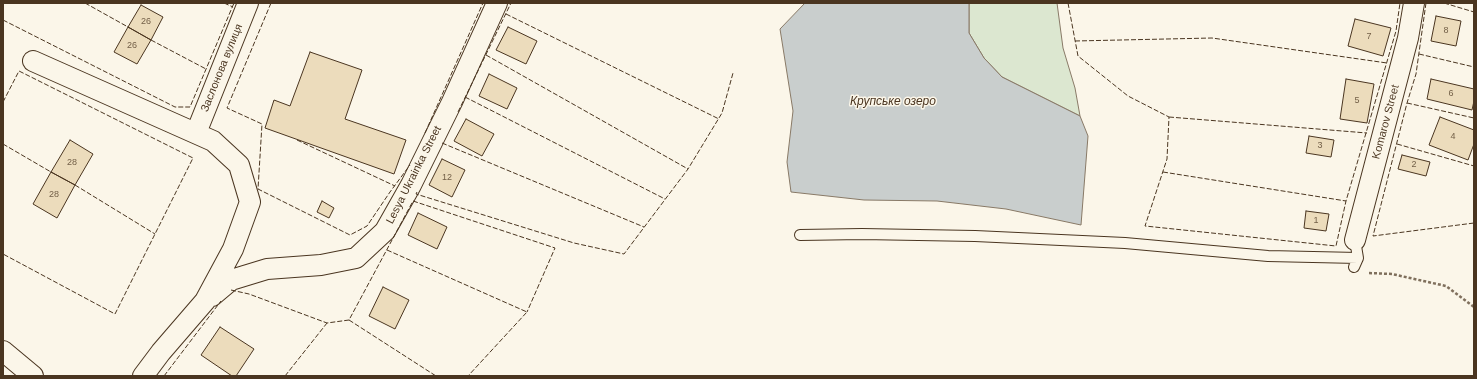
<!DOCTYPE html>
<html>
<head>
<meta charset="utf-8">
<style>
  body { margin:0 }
  #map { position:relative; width:1477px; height:379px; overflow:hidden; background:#fbf6e9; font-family:Helvetica,sans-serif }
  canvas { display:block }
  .frame { position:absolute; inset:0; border:4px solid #4a3520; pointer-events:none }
</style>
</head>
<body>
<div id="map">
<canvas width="1477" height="379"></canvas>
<div class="frame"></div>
</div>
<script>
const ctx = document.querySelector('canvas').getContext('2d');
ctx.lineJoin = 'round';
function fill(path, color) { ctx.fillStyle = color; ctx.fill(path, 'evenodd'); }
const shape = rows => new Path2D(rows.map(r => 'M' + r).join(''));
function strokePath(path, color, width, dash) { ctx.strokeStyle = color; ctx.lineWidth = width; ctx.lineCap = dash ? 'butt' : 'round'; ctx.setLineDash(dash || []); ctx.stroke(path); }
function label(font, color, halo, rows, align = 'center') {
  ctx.font = font + ' Helvetica,sans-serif'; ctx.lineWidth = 3; ctx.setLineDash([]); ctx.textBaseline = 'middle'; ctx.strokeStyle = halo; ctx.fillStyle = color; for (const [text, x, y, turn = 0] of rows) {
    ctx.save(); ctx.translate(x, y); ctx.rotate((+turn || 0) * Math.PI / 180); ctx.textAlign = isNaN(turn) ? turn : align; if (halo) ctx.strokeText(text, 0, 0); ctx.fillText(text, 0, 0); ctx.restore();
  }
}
const green = shape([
  [969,3,1057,3,1063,48,1075,88,1080,116,1002,77,984,58,969,33,969,3]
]);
fill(green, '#dce7d0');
strokePath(green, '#887966', 1);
const water = shape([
  [805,3,969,3,969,33,984,58,1002,77,1080,116,1088,136,1081,225,1006,209,937,201,864,200,791,192,787,162,793,111,780,29,805,3]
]);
fill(water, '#c9cecd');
strokePath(water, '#887966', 1);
const building = shape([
  [141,5,163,17,151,40,128,27,141,5],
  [1436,16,1461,21,1456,46,1431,41,1436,16],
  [1355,19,1391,28,1383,56,1348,46,1355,19],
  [128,27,151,40,137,64,114,52,128,27],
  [508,27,537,41,526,64,496,50,508,27],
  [310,52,362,70,345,119,406,140,394,174,265,128,274,100,290,106,310,52],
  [489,74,517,88,507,109,479,96,489,74],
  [1346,79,1374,84,1367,123,1340,119,1346,79],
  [1431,79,1474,89,1474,101,1472,110,1427,99,1431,79],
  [1440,117,1474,130,1474,144,1468,160,1429,145,1440,117],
  [466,119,494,134,482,156,454,141,466,119],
  [1309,136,1334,140,1331,157,1306,153,1309,136],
  [70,140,93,154,75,185,51,172,70,140],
  [1402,155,1430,162,1426,176,1398,169,1402,155],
  [442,159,465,170,452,197,429,185,442,159],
  [51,172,75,185,57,218,33,204,51,172],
  [322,201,334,208,329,218,317,212,322,201],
  [1306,211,1329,214,1326,231,1304,228,1306,211],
  [418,213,447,227,437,249,408,235,418,213],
  [383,287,409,300,395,329,369,316,383,287],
  [220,327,254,349,236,376,232,376,201,355,220,327]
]);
fill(building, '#ecdcbc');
strokePath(building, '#4a3520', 1);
const lane = shape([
  [800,235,862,234,975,236,1125,243,1268,256,1358,258],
  [1354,267,1358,258,1355,240]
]);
const street = shape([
  [33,61,213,141,239,165,250,202,233,249,205,301,161,352,143,376],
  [196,133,248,3],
  [1355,240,1408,38,1414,3],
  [212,296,231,280,267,269,321,265,356,258,385,231,411,185,452,102,497,3],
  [3,351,33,376]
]);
strokePath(lane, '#4a3520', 12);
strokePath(street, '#4a3520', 22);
strokePath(shape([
  [1369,273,1392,274,1446,286,1474,307]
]), '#7f6f5c', 2.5, [3, 2]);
strokePath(lane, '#fbf6e9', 10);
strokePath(street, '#fbf6e9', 20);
strokePath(shape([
  [85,3,128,27],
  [224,3,233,7],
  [271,3,227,108,262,124,258,189,350,235,367,226,390,192,410,165],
  [1068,3,1078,56,1128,96,1169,117,1167,159,1145,226,1336,246,1346,201,1396,31,1400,3],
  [1426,3,1416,74,1407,103,1373,236,1474,223],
  [1444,3,1474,12],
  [506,14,719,119],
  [3,20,175,107,190,107,234,3],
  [151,40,206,69],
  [1075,41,1212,38,1387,63],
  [1419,54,1474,67],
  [486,55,688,169],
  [465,97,665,199],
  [3,102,19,71,193,158,115,314,3,254],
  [1407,103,1474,118],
  [458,112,511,3],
  [1169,117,1367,133],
  [425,133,483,3],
  [297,140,395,186],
  [442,143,644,227],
  [3,144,51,172],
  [1397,144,1474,166],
  [1163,172,1346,201],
  [75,185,155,234],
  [417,192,416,194,574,243,624,254,688,169,722,113,733,73],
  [387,250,527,312,468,376],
  [231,290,249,294,327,323,349,320,413,201,555,248,527,312],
  [349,320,436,376],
  [164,376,221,301],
  [285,376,327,323]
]), '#4a3520', 1, [5, 2]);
label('9px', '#725f47', null, [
  ["26",146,22],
  ["8",1446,31],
  ["7",1369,37],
  ["26",132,46],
  ["6",1451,94],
  ["5",1357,101],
  ["4",1453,137],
  ["3",1320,146],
  ["28",72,163],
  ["2",1414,165],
  ["12",447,178],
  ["28",54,195],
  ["1",1316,221]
]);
label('11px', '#4a3520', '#fbf6e9', [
  ["Заслонова вулиця",222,68,-68],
  ["Komarov Street",1386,122,-75],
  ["Lesya Ukrainka Street",414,175,-63]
]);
label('italic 12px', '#4a3520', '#fbf6e9', [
  ["Крупське озеро",893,102]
]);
</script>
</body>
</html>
